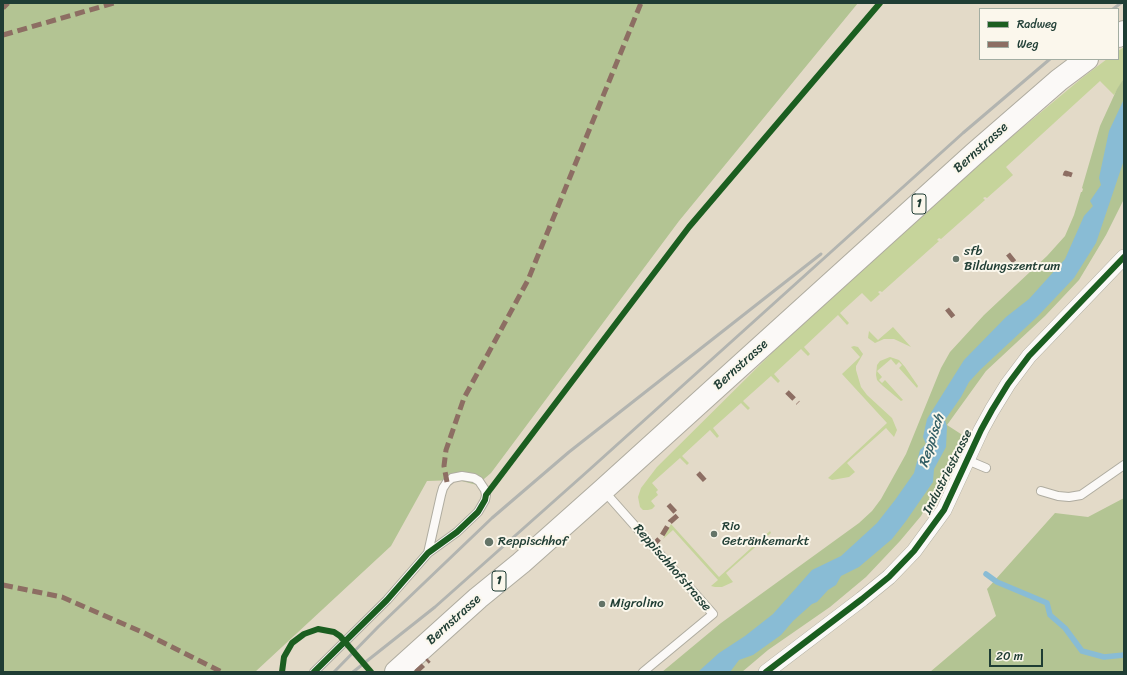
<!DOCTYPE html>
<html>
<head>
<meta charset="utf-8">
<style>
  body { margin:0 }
  #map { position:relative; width:1127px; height:675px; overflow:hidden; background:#e3dac8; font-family:Sriracha,sans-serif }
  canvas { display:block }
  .frame { position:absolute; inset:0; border:4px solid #1f3d34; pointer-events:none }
  .legend { position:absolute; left:979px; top:8px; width:140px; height:52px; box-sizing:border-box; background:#fbf7ec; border:1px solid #a3ada2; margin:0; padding:5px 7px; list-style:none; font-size:12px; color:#1f3d34 }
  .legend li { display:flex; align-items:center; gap:8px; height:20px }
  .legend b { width:20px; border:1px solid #a3ada2 }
  .scale { position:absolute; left:989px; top:649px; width:54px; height:18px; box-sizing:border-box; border:2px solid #1f3d34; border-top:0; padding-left:5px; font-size:12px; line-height:14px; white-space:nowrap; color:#1f3d34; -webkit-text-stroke:3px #fbf7ec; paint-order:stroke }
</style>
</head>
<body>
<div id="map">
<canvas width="1127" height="675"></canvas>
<div class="frame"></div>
<ul class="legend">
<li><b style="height:5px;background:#1b5e20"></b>Radweg</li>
<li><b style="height:5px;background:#8d6e63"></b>Weg</li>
</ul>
<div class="scale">20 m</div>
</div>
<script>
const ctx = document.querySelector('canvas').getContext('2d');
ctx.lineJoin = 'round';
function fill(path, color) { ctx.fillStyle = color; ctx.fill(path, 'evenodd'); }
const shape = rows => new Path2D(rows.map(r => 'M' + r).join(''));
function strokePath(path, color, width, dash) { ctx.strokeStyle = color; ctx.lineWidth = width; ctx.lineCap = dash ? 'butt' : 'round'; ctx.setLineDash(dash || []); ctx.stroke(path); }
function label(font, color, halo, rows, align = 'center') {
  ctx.font = font + ' Sriracha,sans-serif'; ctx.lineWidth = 4; ctx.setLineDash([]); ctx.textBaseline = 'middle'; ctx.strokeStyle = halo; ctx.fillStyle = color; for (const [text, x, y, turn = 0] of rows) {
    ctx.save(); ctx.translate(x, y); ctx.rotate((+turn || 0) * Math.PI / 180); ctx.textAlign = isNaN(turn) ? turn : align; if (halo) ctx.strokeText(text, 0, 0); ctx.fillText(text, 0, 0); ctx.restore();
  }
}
fill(shape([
  [1124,47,1124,78,1114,95,1100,81,1006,167,1013,175,987,198,985,197,983,198,985,200,941,239,939,238,937,240,939,241,882,292,880,291,878,292,880,294,871,302,862,293,840,313,849,323,847,325,838,315,804,347,810,354,808,356,801,349,774,374,780,381,778,383,771,376,743,401,750,408,748,410,741,403,713,428,719,436,717,438,710,430,682,456,689,463,687,465,680,458,652,483,658,490,656,492,658,495,651,501,655,506,652,509,648,510,643,510,640,507,638,497,641,488,657,467,784,341,992,153,1082,78,1107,59,1118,59,1118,51],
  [893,327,911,347,894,339,884,339,875,343,868,338,869,331,878,340],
  [854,346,858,347,863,354,856,366,856,370,861,387,867,395,892,418,897,430,894,437,886,428,847,463,855,472,849,477,832,480,828,478,887,423,842,374,860,357,851,347],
  [890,357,899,360,905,367,918,386,917,388,899,368,902,365,899,362,896,365,891,359,877,371,882,377,879,380,882,383,885,380,903,400,901,401,883,386,877,380,876,375,877,365,880,361],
  [671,524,719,577,770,531,771,533,726,573,733,582,722,587,715,587,711,586,718,580,673,530,663,539]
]), '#c6d49b');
fill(shape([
  [3,3,858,3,679,221,491,473,477,485,458,480,427,481,391,546,255,672,3,672],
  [1124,78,1124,199,1106,235,1079,280,1045,316,986,371,947,425,964,436,921,516,900,541,866,577,830,607,768,650,742,672,662,672,721,623,859,523,872,511,881,499,906,454,941,368,950,352,984,315,1047,256,1065,236,1074,215,1081,192,1082,192,1083,189,1082,188,1100,126,1117,89],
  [1124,498,1124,672,930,672,996,616,987,589,1055,513,1088,517]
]), '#b3c493');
fill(shape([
  [1124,99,1124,160,1096,243,1074,278,1038,316,980,370,969,382,961,397,945,420,947,427,946,447,934,469,933,482,906,521,892,539,859,567,841,576,836,585,828,590,817,602,812,604,793,621,781,635,753,655,739,660,730,672,690,672,699,671,719,653,745,636,773,614,812,570,841,556,877,523,895,500,914,473,920,450,926,444,923,437,927,419,964,360,1006,317,1029,299,1065,259,1084,216,1093,206,1090,201,1101,185,1099,178,1109,131]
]), '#89bcd5');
strokePath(shape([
  [986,574,997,582,1047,603,1050,615,1065,628,1082,651,1104,657,1124,655]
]), '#89bcd5', 5.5);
const service = shape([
  [967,460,986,468],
  [604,491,713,614,643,672],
  [1041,491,1058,496,1069,497,1081,495,1124,465],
  [314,672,387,600,428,553,457,532,478,512,485,500,486,495,485,490,479,481,474,478,462,476,452,478,447,482,443,488,441,495,428,553]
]);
const minor = shape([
  [766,672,862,599,889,577,914,551,944,510,981,430,992,410,1008,384,1029,356,1124,257]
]);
const primary = shape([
  [1118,36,1124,32],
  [396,672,478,598,521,563,603,490,974,154,1059,80,1087,59]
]);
strokePath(service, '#afaca0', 10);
strokePath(minor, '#afaca0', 16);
strokePath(primary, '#afaca0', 24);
strokePath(service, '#fbf9f7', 8);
strokePath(minor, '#fbf9f7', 15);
strokePath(primary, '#fbf9f7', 22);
strokePath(shape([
  [1113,9,1121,3],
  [334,672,378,627,492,518,569,452,821,254],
  [353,672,435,607,589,470,963,133,1050,59]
]), '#b2b4b0', 3);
strokePath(shape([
  [3,8,8,3],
  [3,35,114,3],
  [1065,176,1066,173,1072,175],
  [1008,254,1016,264],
  [947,309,956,320],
  [787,392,798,403],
  [698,473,708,484],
  [447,482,444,466,446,450,464,398,528,280,641,3],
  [652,546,661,537,670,522,678,515,666,502],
  [3,585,62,597,144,633,222,672],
  [416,672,429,660]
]), '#8d6e63', 5, [10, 5]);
strokePath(shape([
  [282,672,284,657,292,643,304,634,318,629,334,632,340,636,371,672],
  [314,672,387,600,428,553,457,532,478,512,485,500,486,495,689,227,880,3],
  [766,672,862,599,889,577,914,551,944,510,981,430,992,410,1008,384,1029,356,1124,257]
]), '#1b5e20', 6);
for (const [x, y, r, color] of [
  [956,259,4,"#647468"],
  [714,534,4,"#647468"],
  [489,542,5,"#647468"],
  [602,604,4,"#647468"]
]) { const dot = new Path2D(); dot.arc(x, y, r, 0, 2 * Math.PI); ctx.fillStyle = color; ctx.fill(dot); strokePath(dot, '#fbf7ec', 1.5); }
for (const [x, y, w] of [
  [919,204,14],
  [499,581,14]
]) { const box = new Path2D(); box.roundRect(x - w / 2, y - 10, w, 20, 3); ctx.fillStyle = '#fbf7ec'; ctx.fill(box); strokePath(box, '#1f3d34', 1); }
label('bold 12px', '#1f3d34', null, [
  ["1",919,204],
  ["1",499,581]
]);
label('13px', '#1f3d34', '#fbf7ec', [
  ["Bernstrasse",981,148,-42],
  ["Bernstrasse",741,365,-42],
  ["Industriestrasse",948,472,-63],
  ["Reppischhofstrasse",672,568,49],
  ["Bernstrasse",454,620,-42]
]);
label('13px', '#1f3d34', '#fbf7ec', [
  ["sfb",964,252],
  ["Bildungszentrum",964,267],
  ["Rio",722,527],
  ["Getränkemarkt",722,542],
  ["Reppischhof",498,542],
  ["Migrolino",610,604]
], 'left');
label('italic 14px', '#335f66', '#fbf7ec', [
  ["Reppisch",932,441,-72]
]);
</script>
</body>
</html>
